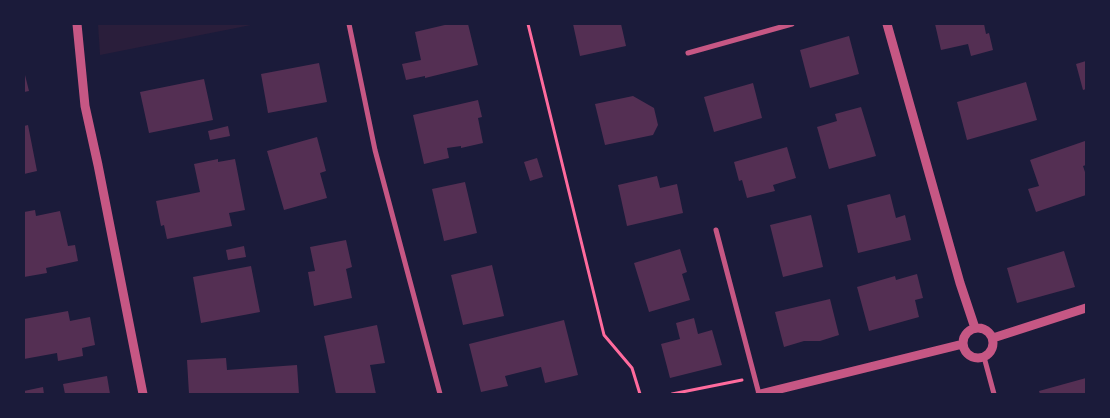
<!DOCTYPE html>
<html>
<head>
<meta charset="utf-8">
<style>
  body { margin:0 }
  #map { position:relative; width:1110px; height:418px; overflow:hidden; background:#1b1b3a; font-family:"Titillium Web",sans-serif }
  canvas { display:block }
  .frame { position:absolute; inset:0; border:25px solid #1b1b3a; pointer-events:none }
</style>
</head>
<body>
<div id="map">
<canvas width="1110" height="418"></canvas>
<div class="frame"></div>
</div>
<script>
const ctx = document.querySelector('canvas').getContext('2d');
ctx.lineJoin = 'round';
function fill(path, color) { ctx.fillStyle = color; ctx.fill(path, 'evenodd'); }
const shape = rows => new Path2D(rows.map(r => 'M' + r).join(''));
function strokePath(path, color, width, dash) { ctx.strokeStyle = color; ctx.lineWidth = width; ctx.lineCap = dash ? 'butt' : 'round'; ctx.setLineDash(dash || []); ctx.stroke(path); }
fill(shape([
  [98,24,256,24,100,55]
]), '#2a1e3b');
fill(shape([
  [449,24,468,24,478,65,425,78,425,76,406,80,402,64,421,60,415,32],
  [573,24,621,24,626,46,580,56],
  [935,24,984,24,986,34,989,33,993,50,971,56,968,44,941,50],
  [849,36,859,74,810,88,800,50],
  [1086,61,1086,89,1083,90,1076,64],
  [319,63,327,102,268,113,261,74],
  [24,71,29,91,24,92],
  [204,79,213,120,149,133,140,92],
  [1026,82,1037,120,967,140,957,102],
  [753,83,762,118,714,132,704,97],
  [633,96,654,108,658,125,653,135,605,145,595,104],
  [478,100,482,117,478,118,483,143,461,148,461,146,447,148,449,158,424,164,413,115],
  [861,107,876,156,829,169,817,127,837,121,835,114],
  [28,125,37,171,24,174,24,126],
  [228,126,230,136,210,140,208,131],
  [317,137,326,171,320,173,327,198,284,210,267,151],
  [1085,141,1086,165,1083,166,1086,175,1086,195,1036,212,1028,189,1039,186,1030,160],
  [787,147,796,178,773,185,775,191,747,198,742,180,739,181,734,162],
  [537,158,543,177,530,181,524,162],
  [218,159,218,162,235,159,245,210,229,213,232,226,167,239,164,225,161,226,156,201,200,192,194,164],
  [657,176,660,188,677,184,683,213,627,226,618,185],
  [465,182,477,233,444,241,432,189],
  [890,194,896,218,905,215,911,240,858,253,847,205],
  [35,210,36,216,60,211,68,246,75,245,78,261,46,268,47,273,24,277,24,212],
  [811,215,823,267,783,277,770,225],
  [346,240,352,267,346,269,352,298,314,306,308,272,315,271,310,247],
  [244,246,246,257,228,260,226,250],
  [680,249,687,272,682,274,690,300,649,312,634,263],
  [1064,251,1075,287,1017,303,1007,268],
  [492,265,504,316,463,325,451,275],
  [251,266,260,312,201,323,193,277],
  [917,274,923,298,915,300,919,317,869,331,857,287,895,276,896,280],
  [830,299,839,335,820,341,804,341,784,347,775,312],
  [68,311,70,321,90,317,95,345,82,348,83,356,58,361,57,353,24,359,24,319],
  [694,318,698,334,712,330,722,365,670,378,661,344,680,339,676,323],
  [564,320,578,375,545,383,541,367,505,376,508,386,481,392,469,344],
  [377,325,385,363,370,365,376,394,336,394,324,336],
  [226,358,227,370,297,365,299,394,189,394,187,360],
  [107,376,110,394,65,394,63,384],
  [1086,378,1086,394,1040,394,1039,391],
  [43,387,44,394,24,394,24,391]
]), '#542f53');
strokePath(shape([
  [528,24,604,335,632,368,640,394],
  [672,394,742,380]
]), '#ff6b9d', 3);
strokePath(shape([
  [349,24,375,150,440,394],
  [688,53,792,24],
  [716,230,759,394],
  [984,357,994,394]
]), '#c65784', 5);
strokePath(shape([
  [77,24,85,106,98,165,143,394],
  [887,24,960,283,975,328],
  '963 343a15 15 0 1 1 30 0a15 15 0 1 1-30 0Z',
  [993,338,1086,308],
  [760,394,963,344]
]), '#c65784', 9);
</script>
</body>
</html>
